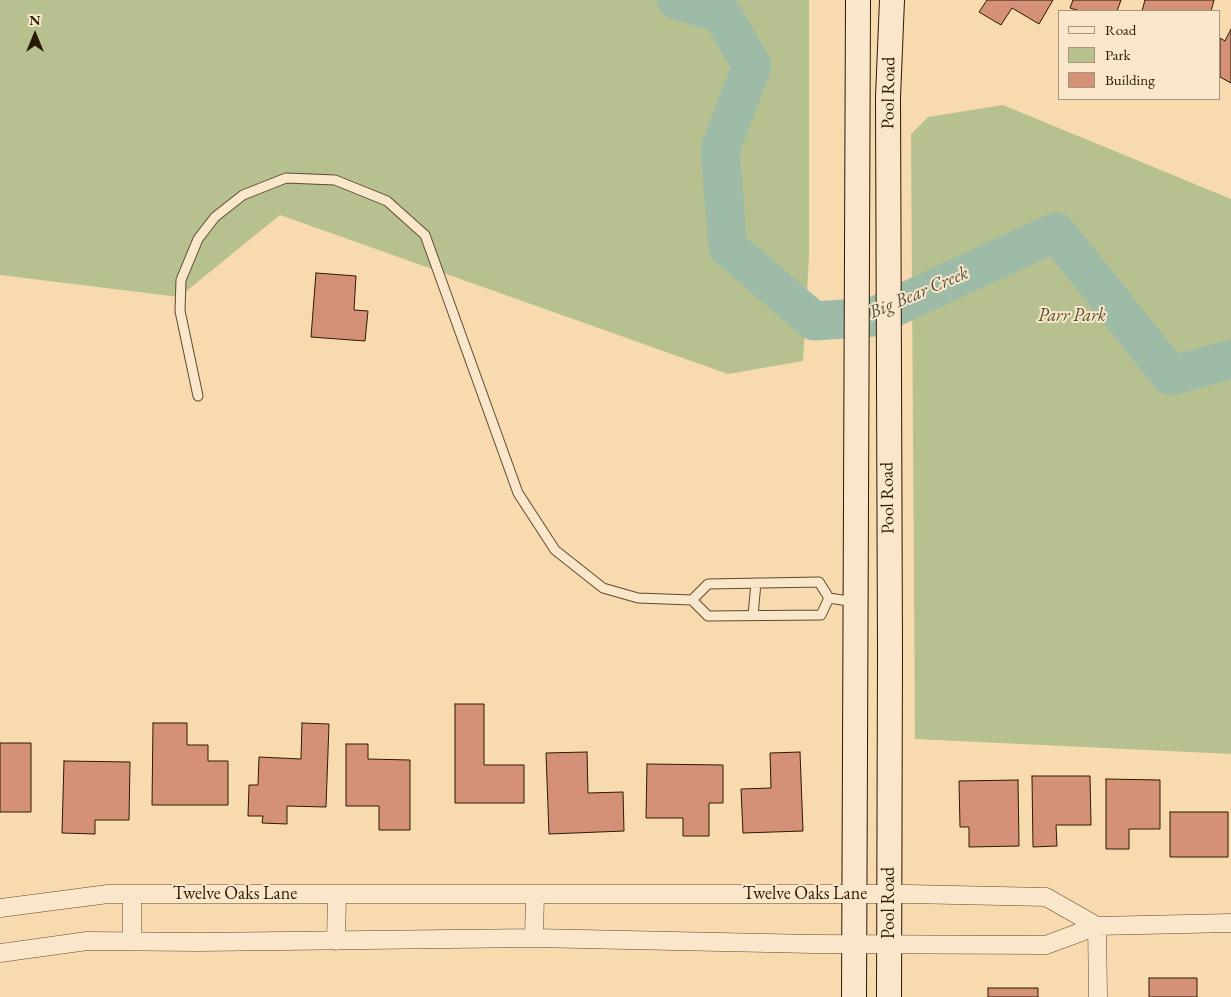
<!DOCTYPE html>
<html>
<head>
<meta charset="utf-8">
<style>
  body { margin:0 }
  #map { position:relative; width:1231px; height:997px; overflow:hidden; background:#f8daaf; font-family:"EB Garamond",serif }
  canvas { display:block }
  .legend { position:absolute; left:1058px; top:10px; width:162px; height:90px; box-sizing:border-box; background:#fae7cb; border:1px solid #a7957b; margin:0; padding:6px 9px; list-style:none; font-size:15px; color:#2b1a03 }
  .legend li { display:flex; align-items:center; gap:10px; height:25px }
  .legend b { width:25px; border:1px solid #a7957b }
  .north { position:absolute; left:10px; top:10px; width:50px; height:50px; -webkit-text-stroke:4px #fae7cb; paint-order:stroke; rotate:0deg; font-size:14px; font-weight:700; line-height:20px; text-align:center; color:#2b1a03 }
  .north::after { content:''; display:block; margin:auto; width:18px; height:22px; background:#2b1a03; clip-path:polygon(50% 0,100% 100%,50% 72%,0 100%) }
</style>
</head>
<body>
<div id="map">
<canvas width="1231" height="997"></canvas>
<ul class="legend">
<li><b style="height:6px;background:#fae7cb"></b>Road</li>
<li><b style="height:14px;background:#b7c190"></b>Park</li>
<li><b style="height:14px;background:#d59177"></b>Building</li>
</ul>
<div class="north">N</div>
</div>
<script>
const ctx = document.querySelector('canvas').getContext('2d');
ctx.lineJoin = 'round';
function fill(path, color) { ctx.fillStyle = color; ctx.fill(path, 'evenodd'); }
const shape = rows => new Path2D(rows.map(r => 'M' + r).join(''));
function strokePath(path, color, width, dash) { ctx.strokeStyle = color; ctx.lineWidth = width; ctx.lineCap = dash ? 'butt' : 'round'; ctx.setLineDash(dash || []); ctx.stroke(path); }
function label(font, color, halo, rows, align = 'center') {
  ctx.font = font + ' "EB Garamond",serif'; ctx.lineWidth = 4; ctx.setLineDash([]); ctx.textBaseline = 'middle'; ctx.strokeStyle = halo; ctx.fillStyle = color; for (const [text, x, y, turn = 0] of rows) {
    ctx.save(); ctx.translate(x, y); ctx.rotate((+turn || 0) * Math.PI / 180); ctx.textAlign = isNaN(turn) ? turn : align; if (halo) ctx.strokeText(text, 0, 0); ctx.fillText(text, 0, 0); ctx.restore();
  }
}
fill(shape([
  [0,0,809,0,809,256,803,361,728,374,280,215,179,297,0,275],
  [1003,105,1231,199,1231,754,915,739,911,134,928,117]
]), '#b7c190');
strokePath(shape([
  [677,0,722,14,752,66,720,149,728,247,814,321,873,317,1056,232,1171,376,1231,359]
]), '#9ebba8', 39);
const building = shape([
  [987,0,1053,0,1039,24,1012,8,1001,25,979,12,987,0],
  [1073,0,1121,0,1117,11,1080,11,1070,8,1073,0],
  [1145,0,1214,0,1211,11,1142,11,1145,0],
  [1231,29,1231,83,1220,77,1220,38,1225,41,1231,29],
  [316,273,356,276,354,310,368,311,365,341,311,337,316,273],
  [455,704,484,704,484,765,524,765,524,803,455,803,455,704],
  [153,723,187,723,187,745,208,745,208,761,228,761,228,805,152,805,153,723],
  [302,723,329,724,326,807,287,806,287,824,262,823,263,816,248,816,249,785,258,785,259,757,301,759,302,723],
  [0,743,31,743,31,812,0,812,0,743],
  [346,744,368,744,368,759,410,760,410,830,379,830,379,806,346,806,346,744],
  [587,752,588,793,623,792,624,831,549,834,546,753,587,752],
  [800,752,803,831,743,833,741,789,771,788,770,753,800,752],
  [64,761,130,762,129,820,95,820,95,834,62,833,64,761],
  [647,764,723,765,723,803,709,803,709,836,683,836,683,818,646,818,647,764],
  [1032,776,1090,776,1091,825,1056,825,1057,846,1033,847,1032,776],
  [1106,779,1160,780,1160,829,1129,829,1129,849,1106,849,1106,779],
  [1018,780,1019,846,969,847,969,827,960,827,959,781,1018,780],
  [1170,812,1228,812,1228,857,1170,857,1170,812],
  [1149,978,1197,978,1197,997,1149,997,1149,978],
  [988,988,1038,988,1038,997,988,997,988,988]
]);
fill(building, '#d59177');
strokePath(building, '#2b1a03', 1);
const service = shape([
  [198,396,180,311,181,280,198,239,215,217,243,195,286,178,335,180,387,201,425,235,518,493,555,550,603,588,638,598,692,600],
  [829,598,821,615,708,616,692,600,708,584,819,582,829,598,855,602],
  [753,615,756,583]
]);
const minor = shape([
  [0,908,108,894,908,894,1046,897,1097,926],
  [1097,926,1098,997],
  [534,938,535,894],
  [132,941,132,894],
  [336,941,337,894],
  [0,953,87,941,199,942,534,938,813,944,1046,945,1097,926,1231,923]
]);
const secondary = shape([
  [854,997,858,0],
  [889,997,890,654,888,97,892,0]
]);
strokePath(service, '#5e4a2e', 11);
strokePath(minor, '#5e4a2e', 19);
strokePath(secondary, '#2b1a03', 26);
strokePath(service, '#fae7cb', 9);
strokePath(minor, '#fae7cb', 18);
strokePath(secondary, '#fae7cb', 24);
label('18px', '#2b1a03', '#fae7cb', [
  ["Pool Road",889,93,-89],
  ["Pool Road",888,498,-91],
  ["Twelve Oaks Lane",235,894],
  ["Twelve Oaks Lane",805,894],
  ["Pool Road",889,903,-90]
]);
label('italic 18px', '#554c2d', '#fae7cb', [
  ["Parr Park",1072,316]
]);
label('italic 19px', '#53523d', '#fae7cb', [
  ["Big Bear Creek",919,293,-23]
]);
</script>
</body>
</html>
